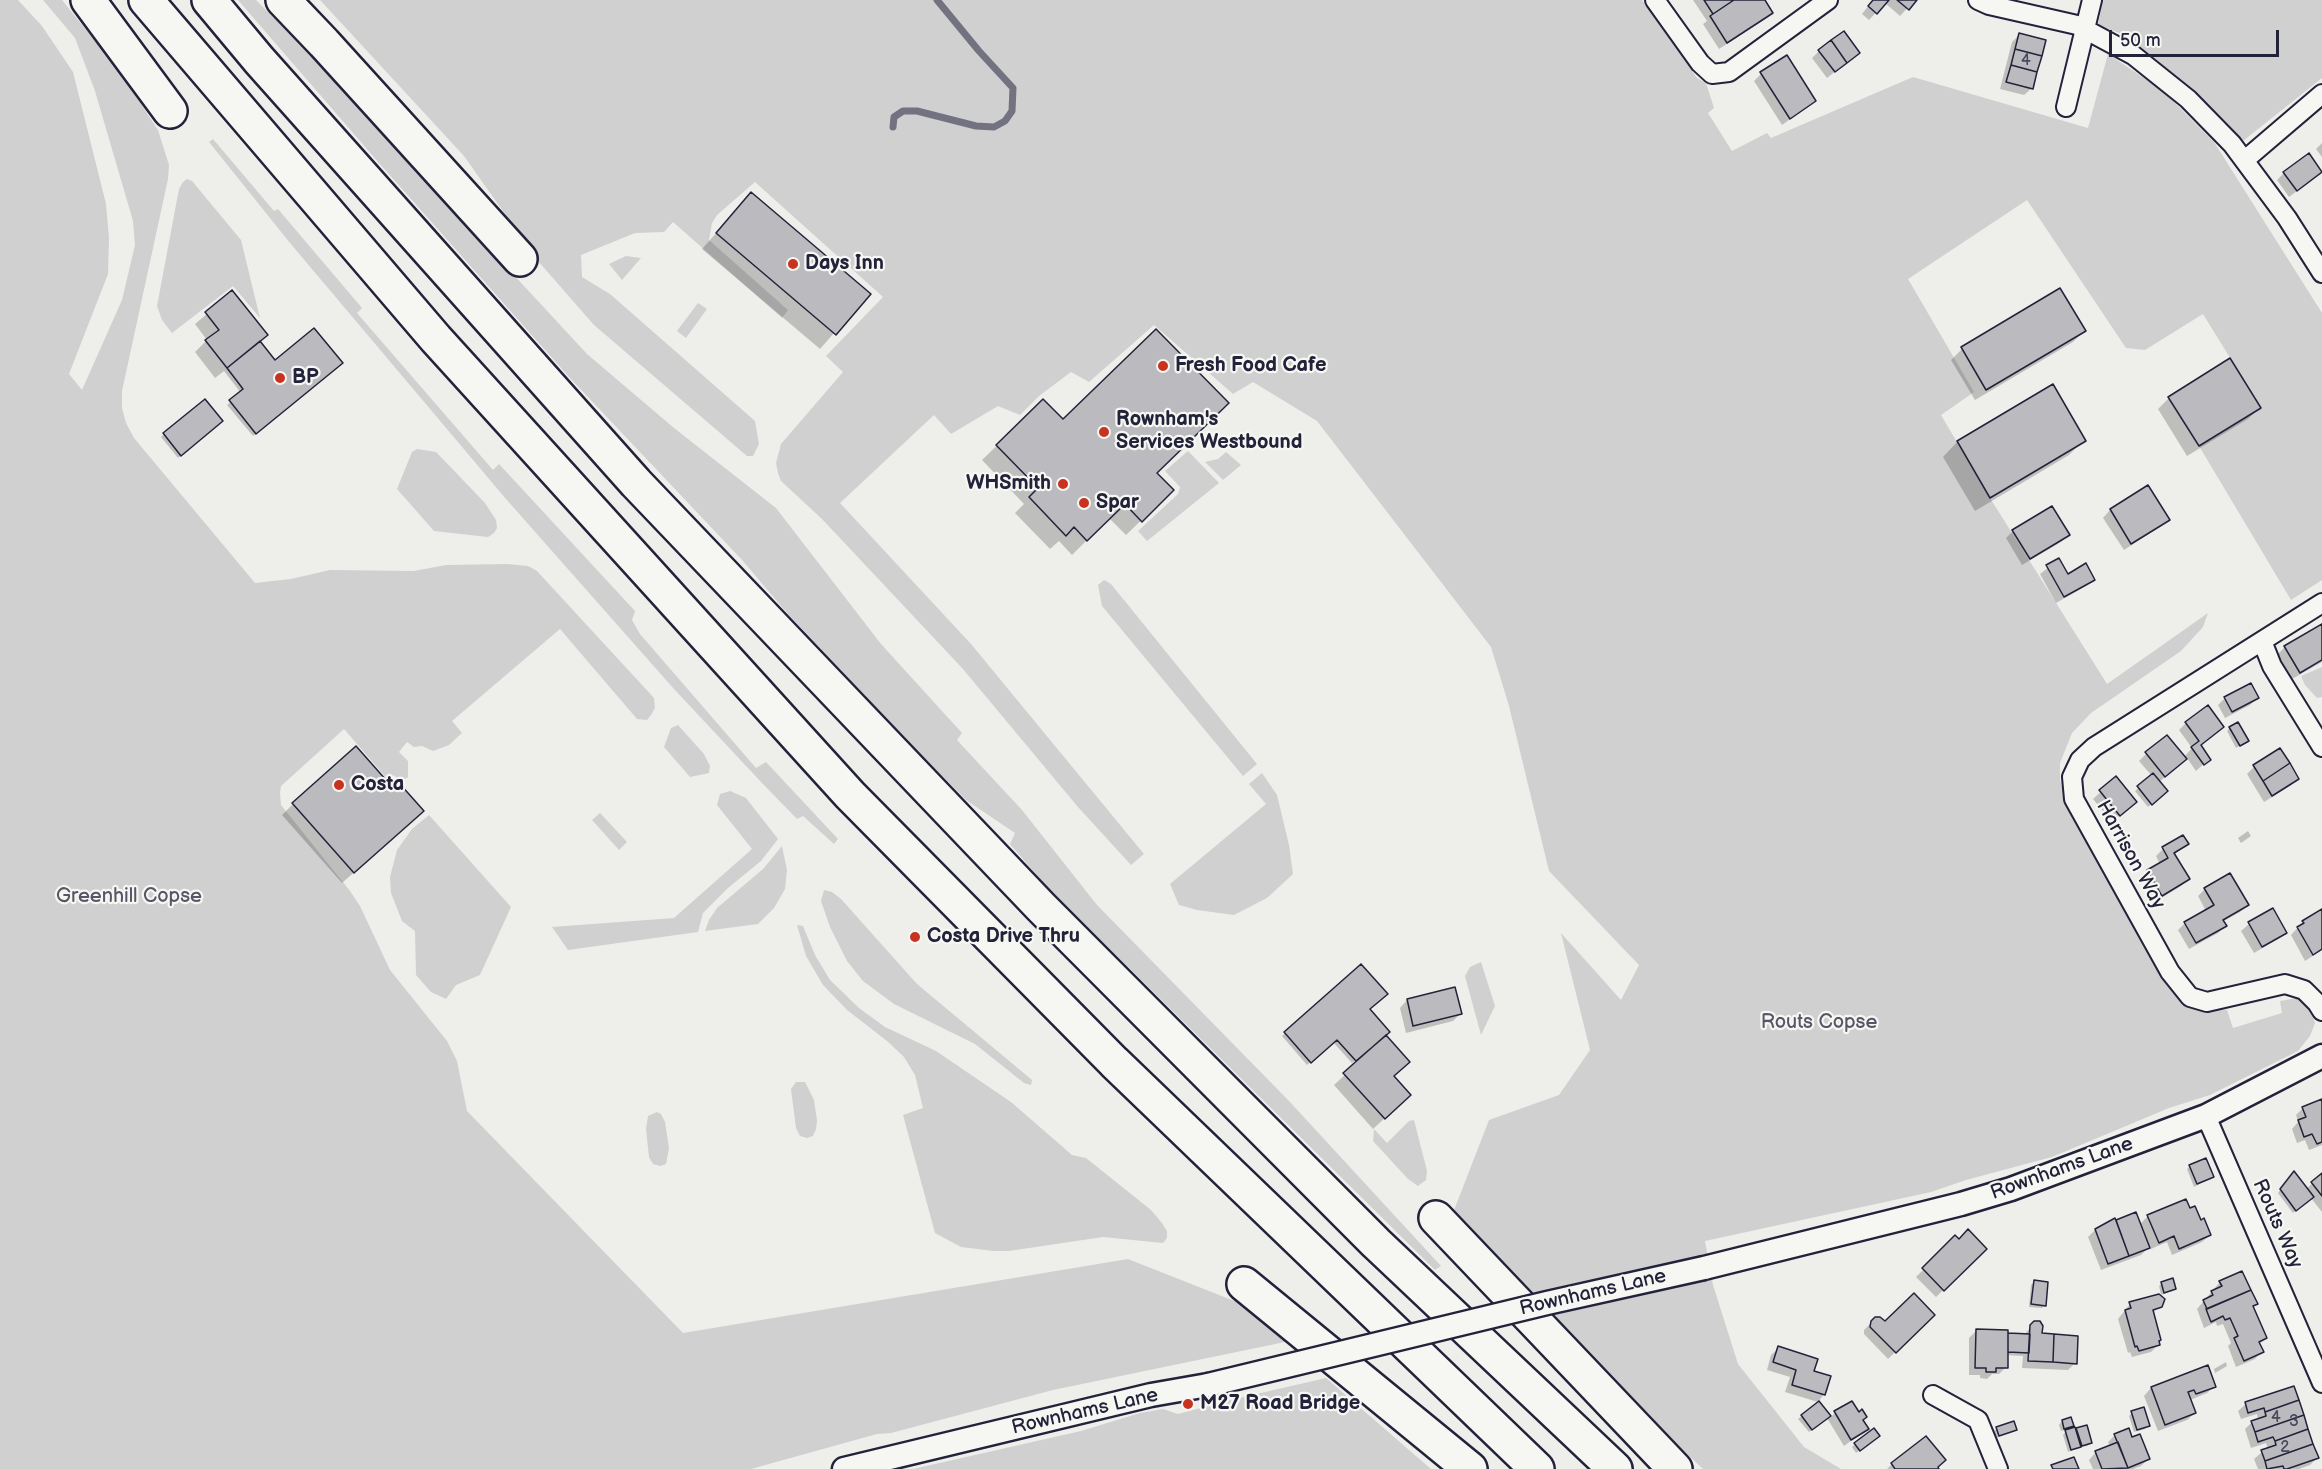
<!DOCTYPE html>
<html>
<head>
<meta charset="utf-8">
<style>
  body { margin:0 }
  #map { position:relative; width:2322px; height:1469px; overflow:hidden; background:#eeeeeb; font-family:"Balsamiq Sans",sans-serif }
  canvas { display:block }
  .scale { position:absolute; left:2109px; top:30px; width:170px; height:27px; box-sizing:border-box; border:3px solid #22223b; border-top:0; padding-left:8px; font-size:18px; line-height:21px; white-space:nowrap; color:#22223b; -webkit-text-stroke:4px #f6f6f2; paint-order:stroke }
</style>
</head>
<body>
<div id="map">
<canvas width="2322" height="1469"></canvas>
<div class="scale">50 m</div>
</div>
<script>
const ctx = document.querySelector('canvas').getContext('2d');
ctx.lineJoin = 'round';
function fill(path, color) { ctx.fillStyle = color; ctx.fill(path, 'evenodd'); }
const shape = rows => new Path2D(rows.map(r => 'M' + r).join(''));
function strokePath(path, color, width, dash) { ctx.strokeStyle = color; ctx.lineWidth = width; ctx.lineCap = dash ? 'butt' : 'round'; ctx.setLineDash(dash || []); ctx.stroke(path); }
function label(font, color, halo, rows, align = 'center') {
  ctx.font = font + ' "Balsamiq Sans",sans-serif'; ctx.lineWidth = 4.5; ctx.setLineDash([]); ctx.textBaseline = 'middle'; ctx.strokeStyle = halo; ctx.fillStyle = color; for (const [text, x, y, turn = 0] of rows) {
    ctx.save(); ctx.translate(x, y); ctx.rotate((+turn || 0) * Math.PI / 180); ctx.textAlign = isNaN(turn) ? turn : align; if (halo) ctx.strokeText(text, 0, 0); ctx.fillText(text, 0, 0); ctx.restore();
  }
}
fill(shape([
  [0,0,18,0,42,26,73,72,106,204,109,238,108,274,69,374,82,390,122,300,135,245,133,221,95,91,75,38,43,0,62,0,121,73,158,130,169,165,168,179,122,391,122,408,126,423,134,438,255,583,291,579,330,570,414,571,446,565,507,564,528,566,537,571,654,698,655,708,651,715,647,720,637,719,560,629,452,721,462,733,449,745,433,751,422,746,414,747,407,742,399,752,408,761,408,777,401,782,394,775,388,780,344,729,281,786,280,793,281,805,350,891,360,906,390,970,447,1041,457,1061,467,1111,683,1333,1128,1259,1247,1306,1285,1342,1053,1390,891,1433,877,1434,751,1469,0,1469],
  [238,0,256,0,300,44,587,354,674,428,776,508,881,644,962,733,957,740,1022,810,1097,905,1290,1102,1441,1266,1435,1270,1046,886,1010,844,1015,833,966,800,909,742,787,613,743,561,569,377,379,163],
  [320,0,1642,0,1697,78,1706,83,1714,108,1708,113,1732,151,1767,133,1771,138,1913,77,2088,128,2108,54,2162,90,2214,142,2322,313,2322,580,2291,600,2199,446,2261,408,2203,314,2145,350,2126,348,2027,200,1908,279,1974,392,1941,415,1990,498,2107,684,2208,613,2203,627,2181,651,2091,713,2072,733,2060,763,2060,780,2065,799,2127,916,2177,997,2195,1008,2227,1010,2233,1028,2282,1013,2280,1001,2298,998,2306,1001,2311,1010,2315,1023,2310,1036,2298,1051,2210,1095,2169,1108,2052,1157,1966,1180,1931,1192,1705,1241,1713,1285,1738,1364,1804,1447,1841,1469,1703,1469,1556,1331,1451,1218,1489,1120,1559,1095,1590,1050,1561,933,1621,1000,1639,965,1549,871,1509,706,1491,647,1317,421,1253,382,1233,394,1154,325,1089,382,1071,372,1039,396,1020,415,998,406,951,434,934,415,840,503,971,644,1144,854,1131,865,1078,807,963,669,822,519,781,481,778,473,776,463,781,444,843,372,826,356,883,297,755,182,717,215,712,223,709,240,788,310,782,318,673,222,664,232,635,233,581,255,582,277,610,294,755,421,759,444,753,456,747,456,594,325,538,261,464,156],
  [2103,0,2322,0,2322,78,2243,141,2169,73,2122,34,2098,25],
  [213,139,274,211,278,209,362,308,357,313,493,470,499,464,635,611,632,620,640,634,756,768,766,762,838,839,834,844,803,816,797,819,762,783,674,689,506,499,290,243,209,142],
  [187,179,192,181,241,240,260,318,233,286,172,333,162,320,157,306,179,189,183,182],
  [626,256,641,258,622,280,609,264],
  [698,303,707,309,686,338,677,331],
  [417,449,436,452,485,503,496,520,497,528,494,533,488,537,434,531,397,489,412,452],
  [1188,451,1219,483,1147,541,1138,531,1178,494,1180,487,1165,471],
  [1226,452,1241,465,1223,480,1205,462,1218,459],
  [1104,580,1111,584,1257,764,1243,776,1102,606,1098,585],
  [2322,667,2322,697,2317,698,2305,685,2301,676],
  [678,725,704,754,710,766,709,773,690,777,664,747,671,728],
  [1262,773,1277,795,1289,845,1293,874,1267,898,1234,915,1197,910,1179,905,1170,884,1266,804,1249,784],
  [730,791,746,798,778,839,761,861,728,888,703,913,698,932,568,950,552,927,674,918,752,849,717,805,720,794],
  [600,813,627,842,619,850,592,820],
  [429,815,511,907,480,975,456,985,446,999,431,992,416,975,415,931,402,921,391,893,390,877,397,850,412,829],
  [782,846,787,870,785,889,774,908,758,924,705,931,709,920,717,908,763,869],
  [824,890,832,892,841,899,917,984,1026,1075,1032,1080,1031,1085,1024,1083,975,1044,894,1004,863,981,847,961,830,927,821,901],
  [797,925,803,926,815,955,830,980,859,1008,885,1027,936,1051,1011,1102,1072,1155,1086,1158,1151,1210,1162,1223,1167,1231,1167,1238,1163,1243,1103,1237,1009,1251,993,1251,961,1247,935,1233,903,1115,923,1108,915,1075,904,1057,887,1041,847,1010,823,985,806,956],
  [1481,962,1495,1006,1481,1035,1465,976,1470,967],
  [796,1082,805,1082,814,1100,817,1120,816,1129,813,1136,807,1138,800,1136,796,1128,791,1089],
  [657,1112,661,1114,665,1122,669,1148,666,1164,660,1166,653,1164,649,1157,646,1129,648,1116],
  [1414,1120,1427,1171,1426,1180,1418,1186,1408,1179,1373,1141,1374,1129,1387,1143,1409,1121],
  [1326,1378,1431,1469,913,1469,1081,1431,1140,1413,1163,1409,1178,1414,1226,1401]
]), '#d0d0d1');
fill(shape([
  [1693,0,1763,0,1771,13,1764,20,1719,49,1703,24,1707,21],
  [1873,0,1915,0,1900,16,1885,3,1869,20,1862,14],
  [2020,34,2032,88,2024,95,2000,89,2012,42],
  [1819,51,1858,53,1827,78,1812,58],
  [1786,57,1815,101,1782,125,1754,81,1761,74],
  [2322,143,2322,157,2316,149],
  [2284,173,2314,178,2289,197,2277,180],
  [751,194,868,294,820,349,702,249],
  [2060,290,2084,331,2073,342,1975,400,1951,360,1962,349],
  [232,293,259,342,275,362,338,366,253,436,227,405,241,393,224,371,215,378,195,352,207,340,195,324],
  [2052,386,2084,440,2069,455,1975,511,1943,457,1957,442],
  [2169,398,2259,408,2248,419,2187,456,2158,409],
  [1043,401,1063,421,1155,473,1157,505,1126,535,1109,518,1072,555,1059,541,1050,549,1015,513,1024,504,982,460],
  [218,424,178,458,161,437,164,434],
  [2148,487,2168,519,2161,526,2124,550,2103,518,2110,510],
  [2013,531,2068,535,2061,542,2022,565,2006,538],
  [2058,560,2067,576,2093,579,2086,586,2056,603,2040,574],
  [2322,625,2322,662,2292,679,2278,654,2285,647],
  [2225,698,2257,698,2250,705,2225,718,2218,705],
  [2186,723,2222,727,2200,746,2209,759,2196,771,2187,758,2159,782,2163,794,2148,807,2135,791,2152,776,2139,761,2146,754,2184,757,2192,748,2179,730],
  [2230,728,2247,741,2236,748,2227,731],
  [2280,750,2297,779,2290,786,2264,802,2247,774,2254,767],
  [2115,779,2127,809,2112,822,2093,799],
  [394,791,411,822,342,883,282,815,293,804],
  [2248,831,2251,836,2241,843,2238,838],
  [2187,844,2174,855,2188,879,2181,886,2155,902,2141,878,2160,864,2156,856,2163,849],
  [2229,875,2247,905,2240,912,2222,922,2225,926,2218,933,2189,949,2178,930,2185,923,2206,911,2198,896,2205,889],
  [2272,910,2285,932,2278,939,2254,953,2241,931,2249,924],
  [2322,911,2322,950,2305,961,2291,935,2303,922],
  [1361,966,1368,1010,1384,1035,1398,1106,1373,1129,1334,1085,1373,1049,1371,1046,1352,1063,1333,1042,1307,1065,1282,1036],
  [1454,989,1460,1014,1453,1021,1406,1033,1400,1008,1407,1000],
  [2322,1101,2322,1145,2309,1150,2305,1140,2297,1143,2292,1129,2298,1122,2296,1115,2303,1108],
  [2190,1166,2212,1177,2194,1187,2187,1169],
  [2322,1175,2322,1212,2311,1198,2293,1213,2278,1193,2291,1176,2306,1189],
  [2189,1210,2210,1235,2202,1242,2172,1255,2167,1242,2151,1249,2150,1246,2141,1255,2101,1270,2088,1237,2095,1230,2106,1223,2135,1214,2139,1225,2148,1216],
  [1955,1238,1959,1241,1985,1249,1936,1297,1916,1277],
  [2034,1282,2045,1305,2042,1308,2029,1307,2031,1285],
  [2220,1282,2256,1304,2252,1308,2265,1338,2259,1344,2262,1351,2255,1359,2236,1367,2228,1346,2231,1343,2223,1324,2217,1326,2216,1322,2204,1328,2197,1309],
  [2162,1283,2175,1289,2161,1295,2159,1286],
  [2130,1304,2163,1304,2152,1313,2158,1345,2151,1352,2132,1357,2130,1352,2128,1353,2118,1319],
  [1933,1315,1888,1359,1864,1334,1864,1330,1876,1318,1885,1323],
  [2035,1322,2041,1335,2075,1363,2068,1370,2022,1368,2023,1356,2006,1355,2006,1367,1999,1374,1992,1374,1987,1379,1980,1378,1980,1375,1969,1375,1969,1338,1976,1331,2006,1337,2024,1335],
  [1779,1348,1812,1372,1824,1394,1818,1402,1785,1392,1790,1377,1767,1370,1771,1355],
  [2226,1362,2227,1366,2215,1373,2214,1369],
  [2207,1367,2214,1386,2207,1393,2190,1400,2195,1413,2187,1420,2158,1431,2144,1396,2151,1388],
  [2293,1388,2317,1458,2310,1465,2299,1469,2258,1469,2254,1459,2262,1452,2268,1449,2266,1443,2251,1448,2245,1429,2252,1422,2258,1420,2257,1414,2241,1419,2238,1411,2246,1404],
  [1818,1403,1830,1418,1835,1413,1862,1420,1867,1429,1844,1446,1827,1418,1809,1432,1798,1419],
  [2132,1413,2148,1426,2145,1429,2134,1432,2129,1416],
  [2062,1421,2072,1426,2066,1431,2075,1432,2077,1429,2091,1443,2087,1446,2079,1447,2068,1452,2063,1435,2068,1429,2061,1431,2059,1425],
  [1997,1428,2015,1430,1996,1438,1994,1431],
  [1873,1430,1875,1439,1856,1453,1852,1447],
  [2115,1435,2131,1439,2148,1459,2141,1466,2133,1469,2093,1469,2089,1460,2096,1452,2110,1447,2108,1442],
  [1926,1438,1937,1469,1887,1469,1892,1464]
]), '#0003');
strokePath(shape([
  [893,127,894,117,903,111,917,111,976,126,994,127,1005,121,1012,111,1013,88,979,51,937,0]
]), '#727281', 7);
const building = shape([
  [1704,0,1734,0,1713,14,1704,0],
  [1734,0,1765,0,1773,13,1727,43,1710,16,1734,0],
  [1873,0,1889,0,1877,14,1868,6,1873,0],
  [1897,0,1917,0,1909,10,1897,0],
  [1844,31,1860,53,1847,63,1831,40,1844,31],
  [2019,33,2046,40,2042,56,2015,49,2019,33],
  [1831,40,1847,63,1835,72,1818,50,1831,40],
  [2015,49,2042,56,2037,72,2011,65,2015,49],
  [1787,55,1816,101,1790,119,1760,72,1787,55],
  [2011,65,2037,72,2033,89,2006,82,2011,65],
  [2309,153,2322,172,2297,191,2283,172,2309,153],
  [751,192,871,294,836,335,716,233,751,192],
  [2060,288,2086,331,1986,390,1961,347,2060,288],
  [232,290,268,335,227,368,205,340,219,330,205,312,232,290],
  [314,328,343,363,256,434,229,400,243,389,227,368,260,341,275,360,314,328],
  [1156,329,1229,403,1157,473,1174,490,1142,522,1125,504,1087,541,1074,527,1066,536,1029,497,1038,488,996,445,1043,399,1063,419,1156,329],
  [2230,358,2261,408,2199,446,2168,397,2230,358],
  [2053,384,2086,441,1990,498,1957,441,2053,384],
  [205,399,223,421,181,456,163,433,205,399],
  [2148,485,2170,520,2131,544,2110,509,2148,485],
  [2052,506,2070,535,2030,559,2012,530,2052,506],
  [2059,558,2068,574,2086,563,2095,580,2064,597,2046,565,2059,558],
  [2322,624,2322,660,2300,673,2284,646,2322,624],
  [2251,683,2259,698,2232,712,2224,697,2251,683],
  [2208,705,2224,727,2201,745,2211,760,2204,765,2191,747,2199,741,2185,722,2208,705],
  [2238,722,2249,741,2240,746,2229,727,2238,722],
  [2167,735,2187,759,2165,777,2145,752,2167,735],
  [356,746,394,789,400,784,424,811,354,873,292,803,356,746],
  [2280,748,2290,763,2263,781,2253,765,2280,748],
  [2290,763,2299,779,2272,796,2263,781,2290,763],
  [2153,773,2168,791,2152,805,2137,786,2153,773],
  [2116,776,2137,802,2120,816,2099,790,2116,776],
  [2183,835,2189,844,2174,853,2190,879,2162,896,2147,870,2168,858,2162,847,2183,835],
  [2230,873,2249,905,2223,920,2227,926,2196,943,2184,922,2214,905,2204,888,2230,873],
  [2273,908,2287,933,2262,947,2248,922,2273,908],
  [2322,909,2322,949,2313,955,2297,927,2304,923,2302,921,2322,909],
  [1361,964,1388,994,1370,1009,1390,1032,1356,1061,1337,1040,1311,1063,1284,1032,1361,964],
  [1455,987,1462,1014,1413,1026,1407,999,1455,987],
  [1386,1035,1410,1062,1394,1076,1411,1095,1385,1119,1343,1073,1386,1035],
  [2322,1099,2322,1142,2317,1144,2312,1134,2304,1137,2298,1120,2306,1117,2302,1107,2322,1099],
  [2206,1158,2214,1177,2197,1184,2189,1165,2206,1158],
  [2294,1171,2314,1197,2296,1211,2280,1189,2294,1171],
  [2322,1173,2322,1196,2311,1182,2322,1173],
  [2186,1199,2190,1208,2195,1206,2201,1220,2204,1218,2211,1235,2179,1249,2174,1236,2159,1243,2147,1215,2186,1199],
  [2136,1212,2150,1248,2129,1256,2116,1220,2136,1212],
  [2115,1218,2129,1256,2108,1264,2095,1229,2115,1218],
  [1968,1229,1987,1249,1944,1291,1922,1268,1955,1235,1959,1239,1968,1229],
  [2242,1271,2251,1290,2207,1309,2203,1300,2213,1295,2211,1291,2222,1286,2219,1281,2242,1271],
  [2173,1278,2176,1289,2164,1293,2161,1282,2173,1278],
  [2034,1280,2048,1282,2046,1306,2031,1304,2034,1280],
  [2251,1290,2258,1304,2253,1306,2267,1338,2259,1342,2264,1352,2244,1361,2234,1338,2238,1336,2230,1318,2225,1320,2223,1316,2211,1322,2206,1309,2251,1290],
  [1914,1293,1935,1315,1896,1353,1870,1327,1871,1321,1875,1317,1880,1317,1885,1321,1914,1293],
  [2159,1294,2165,1299,2162,1307,2153,1310,2161,1340,2159,1341,2160,1345,2139,1351,2137,1346,2135,1347,2125,1310,2131,1308,2129,1302,2159,1294],
  [2034,1321,2040,1321,2043,1326,2042,1333,2054,1334,2053,1362,2028,1361,2030,1325,2034,1321],
  [1976,1329,2008,1330,2008,1368,1996,1368,1996,1372,1986,1372,1986,1368,1975,1368,1976,1329],
  [2008,1333,2030,1334,2029,1353,2008,1352,2008,1333],
  [2054,1334,2078,1336,2077,1364,2053,1362,2054,1334],
  [1778,1346,1818,1359,1814,1371,1831,1376,1825,1395,1792,1385,1796,1370,1773,1362,1778,1346],
  [2208,1365,2216,1387,2196,1394,2194,1390,2188,1392,2196,1413,2165,1425,2151,1387,2208,1365],
  [2294,1386,2299,1400,2265,1412,2264,1408,2248,1413,2245,1402,2294,1386],
  [2299,1400,2304,1415,2255,1432,2251,1421,2266,1416,2265,1412,2299,1400],
  [1819,1401,1831,1416,1812,1430,1801,1415,1819,1401],
  [1852,1401,1859,1412,1862,1409,1867,1417,1863,1420,1869,1429,1851,1440,1834,1411,1852,1401],
  [2144,1407,2150,1426,2137,1430,2131,1411,2144,1407],
  [2304,1415,2308,1429,2275,1441,2273,1437,2258,1442,2255,1432,2304,1415],
  [2071,1417,2074,1426,2064,1429,2062,1420,2071,1417],
  [2014,1421,2017,1430,1999,1436,1996,1427,2014,1421],
  [2087,1425,2092,1443,2082,1446,2076,1428,2087,1425],
  [2075,1427,2081,1447,2071,1450,2065,1430,2075,1427],
  [1874,1428,1880,1436,1860,1451,1854,1443,1874,1428],
  [2129,1428,2132,1437,2140,1434,2150,1459,2128,1468,2114,1434,2129,1428],
  [2308,1429,2313,1444,2265,1461,2261,1450,2276,1445,2275,1441,2308,1429],
  [1926,1436,1946,1460,1938,1467,1939,1469,1895,1469,1891,1463,1926,1436],
  [2118,1442,2128,1468,2102,1469,2095,1451,2118,1442],
  [2313,1444,2319,1458,2287,1469,2284,1469,2283,1466,2267,1469,2265,1461,2313,1444],
  [2074,1457,2079,1469,2053,1469,2051,1465,2074,1457]
]);
fill(building, '#bbbbbf');
strokePath(building, '#22223b', 1.5);
const minor = shape([
  [1655,0,1700,63,1712,74,1729,72,1828,0],
  [1978,0,1989,5,2077,25,2133,55,2188,99,2232,144,2287,218,2322,273],
  [2066,107,2092,0],
  [2246,159,2322,94],
  [2322,603,2094,747,2080,760,2072,777,2074,799,2170,972,2190,997,2207,1002,2285,984,2304,990,2317,1003,2322,1011],
  [2262,641,2272,666,2322,747],
  [2206,1116,2322,1383],
  [1933,1395,1978,1420,1998,1469]
]);
const tertiary = shape([
  [1704,1268,1961,1204,2011,1189,2206,1116,2322,1056],
  [844,1469,1151,1395,1208,1385]
]);
const motorway = shape([
  [88,0,170,111],
  [146,0,436,339,850,795,1114,1062,1537,1469],
  [209,0,259,60,636,483,1041,907,1376,1243,1615,1469],
  [283,0,324,43,520,259],
  [1436,1218,1675,1469],
  [1244,1284,1470,1469]
]);
strokePath(minor, '#22223b', 22);
strokePath(tertiary, '#22223b', 27);
strokePath(motorway, '#22223b', 38);
strokePath(minor, '#f6f6f2', 18);
strokePath(tertiary, '#f6f6f2', 22);
strokePath(motorway, '#f6f6f2', 33);
const tertiaryBridge = shape([
  [1208,1385,1547,1303,1704,1268]
]);
strokePath(tertiaryBridge, '#22223b', 27, []);
strokePath(tertiaryBridge, '#f6f6f2', 22);
for (const [x, y, r, color] of [
  [793,264,6,"#c8321e"],
  [1163,366,6,"#c8321e"],
  [280,378,6,"#c8321e"],
  [1104,432,6,"#c8321e"],
  [1063,484,6,"#c8321e"],
  [1084,503,6,"#c8321e"],
  [339,785,6,"#c8321e"],
  [915,937,6,"#c8321e"],
  [1188,1404,6,"#c8321e"]
]) { const dot = new Path2D(); dot.arc(x, y, r, 0, 2 * Math.PI); ctx.fillStyle = color; ctx.fill(dot); strokePath(dot, '#f6f6f2', 2); }
label('16px', '#48485c', null, [
  ["4",2026,61],
  ["4",2276,1418],
  ["3",2294,1422],
  ["2",2285,1448]
]);
label('bold 20px', '#22223b', '#f6f6f2', [
  ["Days Inn",805,264],
  ["Fresh Food Cafe",1175,366],
  ["BP",292,378],
  ["Rownham's",1116,420],
  ["Services Westbound",1116,443],
  ["WHSmith",1051,484,"right"],
  ["Spar",1096,503],
  ["Costa",351,785],
  ["Costa Drive Thru",927,937],
  ["M27 Road Bridge",1200,1404]
], 'left');
label('20px', '#22223b', '#f6f6f2', [
  ["Harrison Way",2130,855,61],
  ["Rownhams Lane",2062,1169,-20],
  ["Routs Way",2277,1224,66],
  ["Rownhams Lane",1593,1293,-13],
  ["Rownhams Lane",1085,1412,-13]
]);
label('20px', '#565668', '#f6f6f2', [
  ["Greenhill Copse",129,897],
  ["Routs Copse",1819,1023]
]);
</script>
</body>
</html>
